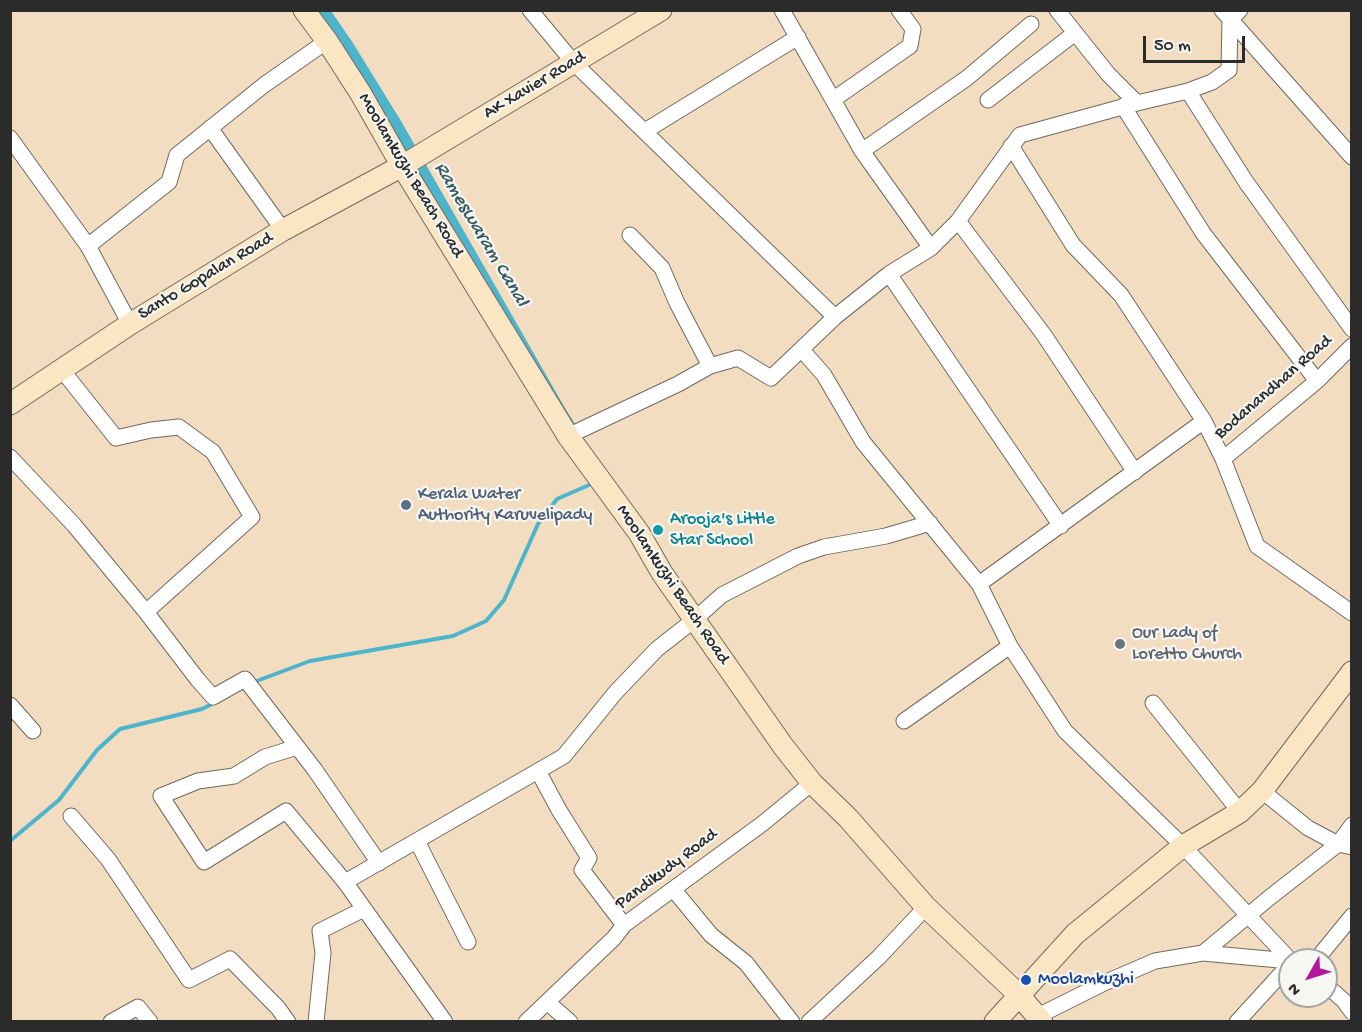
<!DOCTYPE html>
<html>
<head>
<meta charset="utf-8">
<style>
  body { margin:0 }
  #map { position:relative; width:1362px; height:1032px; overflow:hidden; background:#f2ddc0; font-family:"Gochi Hand",sans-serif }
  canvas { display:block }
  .frame { position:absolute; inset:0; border:12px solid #2b2b2b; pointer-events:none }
  .north { position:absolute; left:1278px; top:948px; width:60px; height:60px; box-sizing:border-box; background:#f6f6f2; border:2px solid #a5a5a2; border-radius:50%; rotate:231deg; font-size:16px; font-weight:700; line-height:24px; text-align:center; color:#2b2b2b }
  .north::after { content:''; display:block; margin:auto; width:21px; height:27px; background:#b5179e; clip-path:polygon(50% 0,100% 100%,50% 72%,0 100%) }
  .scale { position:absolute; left:1143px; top:36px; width:102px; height:27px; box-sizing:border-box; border:3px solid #2b2b2b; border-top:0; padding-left:8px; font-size:18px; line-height:21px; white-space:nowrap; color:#2b2b2b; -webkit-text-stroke:4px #f6f6f2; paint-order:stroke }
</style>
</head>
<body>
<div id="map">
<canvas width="1362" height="1032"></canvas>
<div class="frame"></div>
<div class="north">N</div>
<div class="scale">50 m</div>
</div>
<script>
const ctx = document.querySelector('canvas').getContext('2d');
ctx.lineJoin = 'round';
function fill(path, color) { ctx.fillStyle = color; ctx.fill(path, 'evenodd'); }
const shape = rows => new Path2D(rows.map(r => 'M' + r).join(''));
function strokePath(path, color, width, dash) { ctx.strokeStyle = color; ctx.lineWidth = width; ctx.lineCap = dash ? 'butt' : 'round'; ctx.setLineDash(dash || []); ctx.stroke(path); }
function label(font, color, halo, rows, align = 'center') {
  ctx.font = font + ' "Gochi Hand",sans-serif'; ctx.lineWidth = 4.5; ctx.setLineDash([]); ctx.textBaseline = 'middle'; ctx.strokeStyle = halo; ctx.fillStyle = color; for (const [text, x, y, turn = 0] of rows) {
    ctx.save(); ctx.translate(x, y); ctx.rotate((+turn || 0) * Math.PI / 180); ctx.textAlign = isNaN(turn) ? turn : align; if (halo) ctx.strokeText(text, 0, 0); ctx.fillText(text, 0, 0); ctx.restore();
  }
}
fill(shape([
  [313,11,331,11,353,43,401,121,565,408,692,611,726,675,418,174,394,130,339,45]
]), '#4db4cb');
strokePath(shape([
  [254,682,310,661,453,636,486,621,504,600,538,524,557,499,589,485],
  [10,841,59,800,97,750,120,729,202,709,216,702]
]), '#4db4cb', 4);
const street = shape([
  [530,10,574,63,835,317],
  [782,10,862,151,931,248],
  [1057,10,1108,74,1137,103],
  [1222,10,1352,157],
  [1188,91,1246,182,1352,329],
  [834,99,910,46,913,29,899,10],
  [988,100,1075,33],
  [1123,106,1203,233,1317,381],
  [210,128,283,230],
  [645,131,798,37],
  [10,138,88,246,130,324],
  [1011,146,1073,245,1121,295,1204,421,1223,459,1257,546,1352,613],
  [862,151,967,78,1031,24],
  [958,221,1044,335,1135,472],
  [630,235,662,268,677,303,710,366],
  [88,246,169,182,177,155,264,85,327,41],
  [889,274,1061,526],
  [802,350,824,375,863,442,979,584,1010,646,1065,731,1183,846,1290,960],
  [62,370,116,438,151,430,179,427,213,452,252,517,146,612],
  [568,436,678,384,710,366,738,358,771,378,835,317,889,274,931,248,958,221,1020,135,1137,103,1188,91,1212,82,1229,70,1230,20,1240,10],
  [10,457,74,525,146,612,198,680,213,697,245,679,315,770,379,863],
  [1223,459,1317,381,1352,346],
  [979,584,1204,421],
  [1153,703,1240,812],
  [10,705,33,731],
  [904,721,1010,646],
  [297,747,265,757,234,776,198,781,161,796,204,862,286,811,345,882,445,1022],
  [538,771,559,810,589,858,582,870,624,925],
  [1262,791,1308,828,1338,844,1352,847],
  [71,816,108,859,189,980,230,959,278,1008,288,1022],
  [417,841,468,942],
  [345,882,564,756,615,693,657,649,694,620,722,595,798,556,824,547,886,536,930,523],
  [673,889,711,935,746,963,792,1022],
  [1203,953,1269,898,1338,844,1352,825],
  [1316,960,1352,916],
  [1326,985,1344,1001,1352,1012],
  [547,1002,570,1022],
  [1038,1016,1104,983,1155,961,1203,953,1290,961],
  [111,1022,138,1007,150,1022],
  [316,1022,323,953,320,931,364,909],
  [526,1022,614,938,624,925,762,824,812,783],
  [809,1022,879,957,926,907],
  [1237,1022,1290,964]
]);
const secondary = shape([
  [304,10,327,41,361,94,402,166,568,436,639,533,662,573,783,746,812,783,848,818,926,907,1018,994,1042,1022],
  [10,404,130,324,283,230,402,166,661,10],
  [995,1022,1075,934,1183,846,1240,812,1262,791,1352,672]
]);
strokePath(street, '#71695f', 17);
strokePath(secondary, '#71695f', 23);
strokePath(street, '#fff', 15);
strokePath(secondary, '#fbe6c4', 21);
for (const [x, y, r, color] of [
  [406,505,6,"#5c6f8a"],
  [658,530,6,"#0f9aa8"],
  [1120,644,6,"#6b7280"],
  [1026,980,6,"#1a4fb4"]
]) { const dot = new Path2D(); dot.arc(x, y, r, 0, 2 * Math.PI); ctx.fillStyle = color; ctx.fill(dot); strokePath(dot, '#f6f6f2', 2); }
label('18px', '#2b2b2b', '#f6f6f2', [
  ["AK Xavier Road",535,86,-31],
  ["Moolamkuzhi Beach Road",410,176,59],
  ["Santo Gopalan Road",206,277,-31],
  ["Bodanandhan Road",1274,388,-41],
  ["Moolamkuzhi Beach Road",672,585,56],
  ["Pandikudy Road",667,870,-37]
]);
label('18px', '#4e5e75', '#f6f6f2', [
  ["Kerala Water",418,495],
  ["Authority Karuvelipady",418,516]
], 'left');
label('18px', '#0d838f', '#f6f6f2', [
  ["Arooja's Little",670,520],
  ["Star School",670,541]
], 'left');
label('18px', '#5b616d', '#f6f6f2', [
  ["Our Lady of",1132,634],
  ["Loretto Church",1132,655]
], 'left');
label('18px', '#164399', '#f6f6f2', [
  ["Moolamkuzhi",1038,980]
], 'left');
label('italic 20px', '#375b63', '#f6f6f2', [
  ["Rameswaram Canal",480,235,59]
]);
</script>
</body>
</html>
